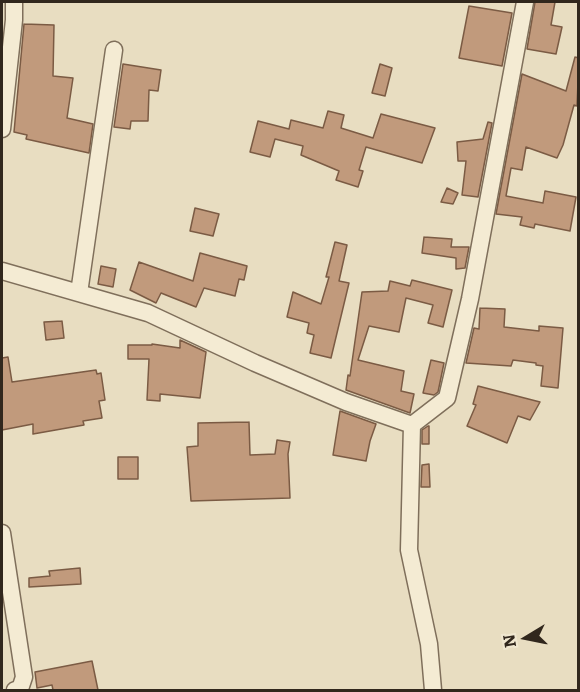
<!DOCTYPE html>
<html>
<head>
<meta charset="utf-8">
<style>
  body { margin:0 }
  #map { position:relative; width:580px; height:692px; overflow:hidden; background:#e8ddc1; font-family:Literata,serif }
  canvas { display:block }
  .frame { position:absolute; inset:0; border:3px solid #31271d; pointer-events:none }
  .north { position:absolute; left:496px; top:608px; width:60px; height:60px; -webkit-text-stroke:4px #f0e7d0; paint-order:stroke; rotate:260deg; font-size:16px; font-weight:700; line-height:24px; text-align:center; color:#31271d }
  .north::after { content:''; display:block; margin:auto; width:21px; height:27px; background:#31271d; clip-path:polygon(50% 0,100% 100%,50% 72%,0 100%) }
</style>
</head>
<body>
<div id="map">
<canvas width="580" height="692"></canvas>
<div class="frame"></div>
<div class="north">N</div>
</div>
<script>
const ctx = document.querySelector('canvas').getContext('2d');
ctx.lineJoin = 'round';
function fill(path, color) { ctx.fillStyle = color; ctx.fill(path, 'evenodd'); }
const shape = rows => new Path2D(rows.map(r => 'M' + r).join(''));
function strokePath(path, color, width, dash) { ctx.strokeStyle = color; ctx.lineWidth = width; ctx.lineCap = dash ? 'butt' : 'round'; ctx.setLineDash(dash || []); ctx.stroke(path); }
const building = shape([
  [535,2,555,2,551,25,562,27,556,54,527,49,535,2],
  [469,6,512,13,502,66,459,58,469,6],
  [24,24,54,25,53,76,73,78,67,118,93,124,89,153,26,139,27,135,14,132,24,24],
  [575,57,579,58,577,106,574,105,563,145,557,158,526,147,522,170,511,168,506,196,543,203,545,191,576,197,570,231,535,224,534,228,520,225,522,217,496,214,522,74,566,91,575,57],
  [123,64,161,70,158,91,149,90,148,121,131,121,130,129,114,127,123,64],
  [380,64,392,68,385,96,372,93,380,64],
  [328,111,344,115,341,128,373,138,381,114,435,128,422,163,366,147,359,170,363,171,358,187,336,180,339,171,301,155,303,146,275,139,270,157,250,152,258,121,289,129,291,120,323,128,328,111],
  [488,122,492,123,478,197,462,195,466,161,458,161,457,142,483,139,488,122],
  [447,188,458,193,453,204,441,202,447,188],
  [195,208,219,214,213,236,190,231,195,208],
  [424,237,452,239,451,247,469,247,465,268,456,269,456,258,422,253,424,237],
  [335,242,347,245,339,281,349,283,331,358,310,353,314,335,307,333,309,323,287,317,293,292,321,304,329,277,326,277,335,242],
  [200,253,247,266,244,280,239,279,235,296,204,288,196,307,161,293,156,303,130,290,139,262,193,281,200,253],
  [101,266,116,269,113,287,98,284,101,266],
  [412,280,452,290,443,327,428,323,433,305,406,298,399,332,369,326,358,360,404,371,401,391,414,394,410,413,346,390,348,375,350,376,362,292,388,291,390,281,410,286,412,280],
  [480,308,505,309,504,327,539,331,539,326,563,328,558,388,541,386,543,366,536,365,536,363,513,360,511,366,466,363,474,328,479,329,480,308],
  [62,321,64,338,46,340,44,322,62,321],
  [180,340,206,352,200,398,160,394,160,401,147,400,149,359,128,359,128,345,152,345,152,344,180,348,180,340],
  [8,357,12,382,96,370,97,374,101,373,105,400,99,401,102,418,83,421,84,425,33,434,33,424,2,430,2,358,8,357],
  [431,360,444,363,438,392,434,395,423,393,431,360],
  [478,386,540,402,530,420,518,416,507,443,467,426,476,405,473,404,478,386],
  [340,411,376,424,370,441,366,461,333,455,340,411],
  [249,422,250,455,275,454,277,440,290,442,288,454,290,498,191,501,187,447,198,446,198,423,249,422],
  [428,426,429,426,429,444,422,444,422,430,428,426],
  [118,457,138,457,138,479,118,479,118,457],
  [429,464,430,487,421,487,422,465,429,464],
  [80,568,81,584,29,587,29,578,50,576,49,571,80,568],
  [92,661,98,690,53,690,52,685,37,688,35,672,92,661]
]);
fill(building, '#c19a7c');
strokePath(building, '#7b5b44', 1.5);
const minor = shape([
  [2,129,14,20,14,2],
  [2,271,148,313,255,363,346,402,412,425],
  [79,293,114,50],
  [412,425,447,398,470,299,525,2],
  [412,425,409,550,429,644,433,690],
  [2,533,24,677,20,689,15,690]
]);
strokePath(minor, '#7f6f5b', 19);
strokePath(minor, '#f4ebd3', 16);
</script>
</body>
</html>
